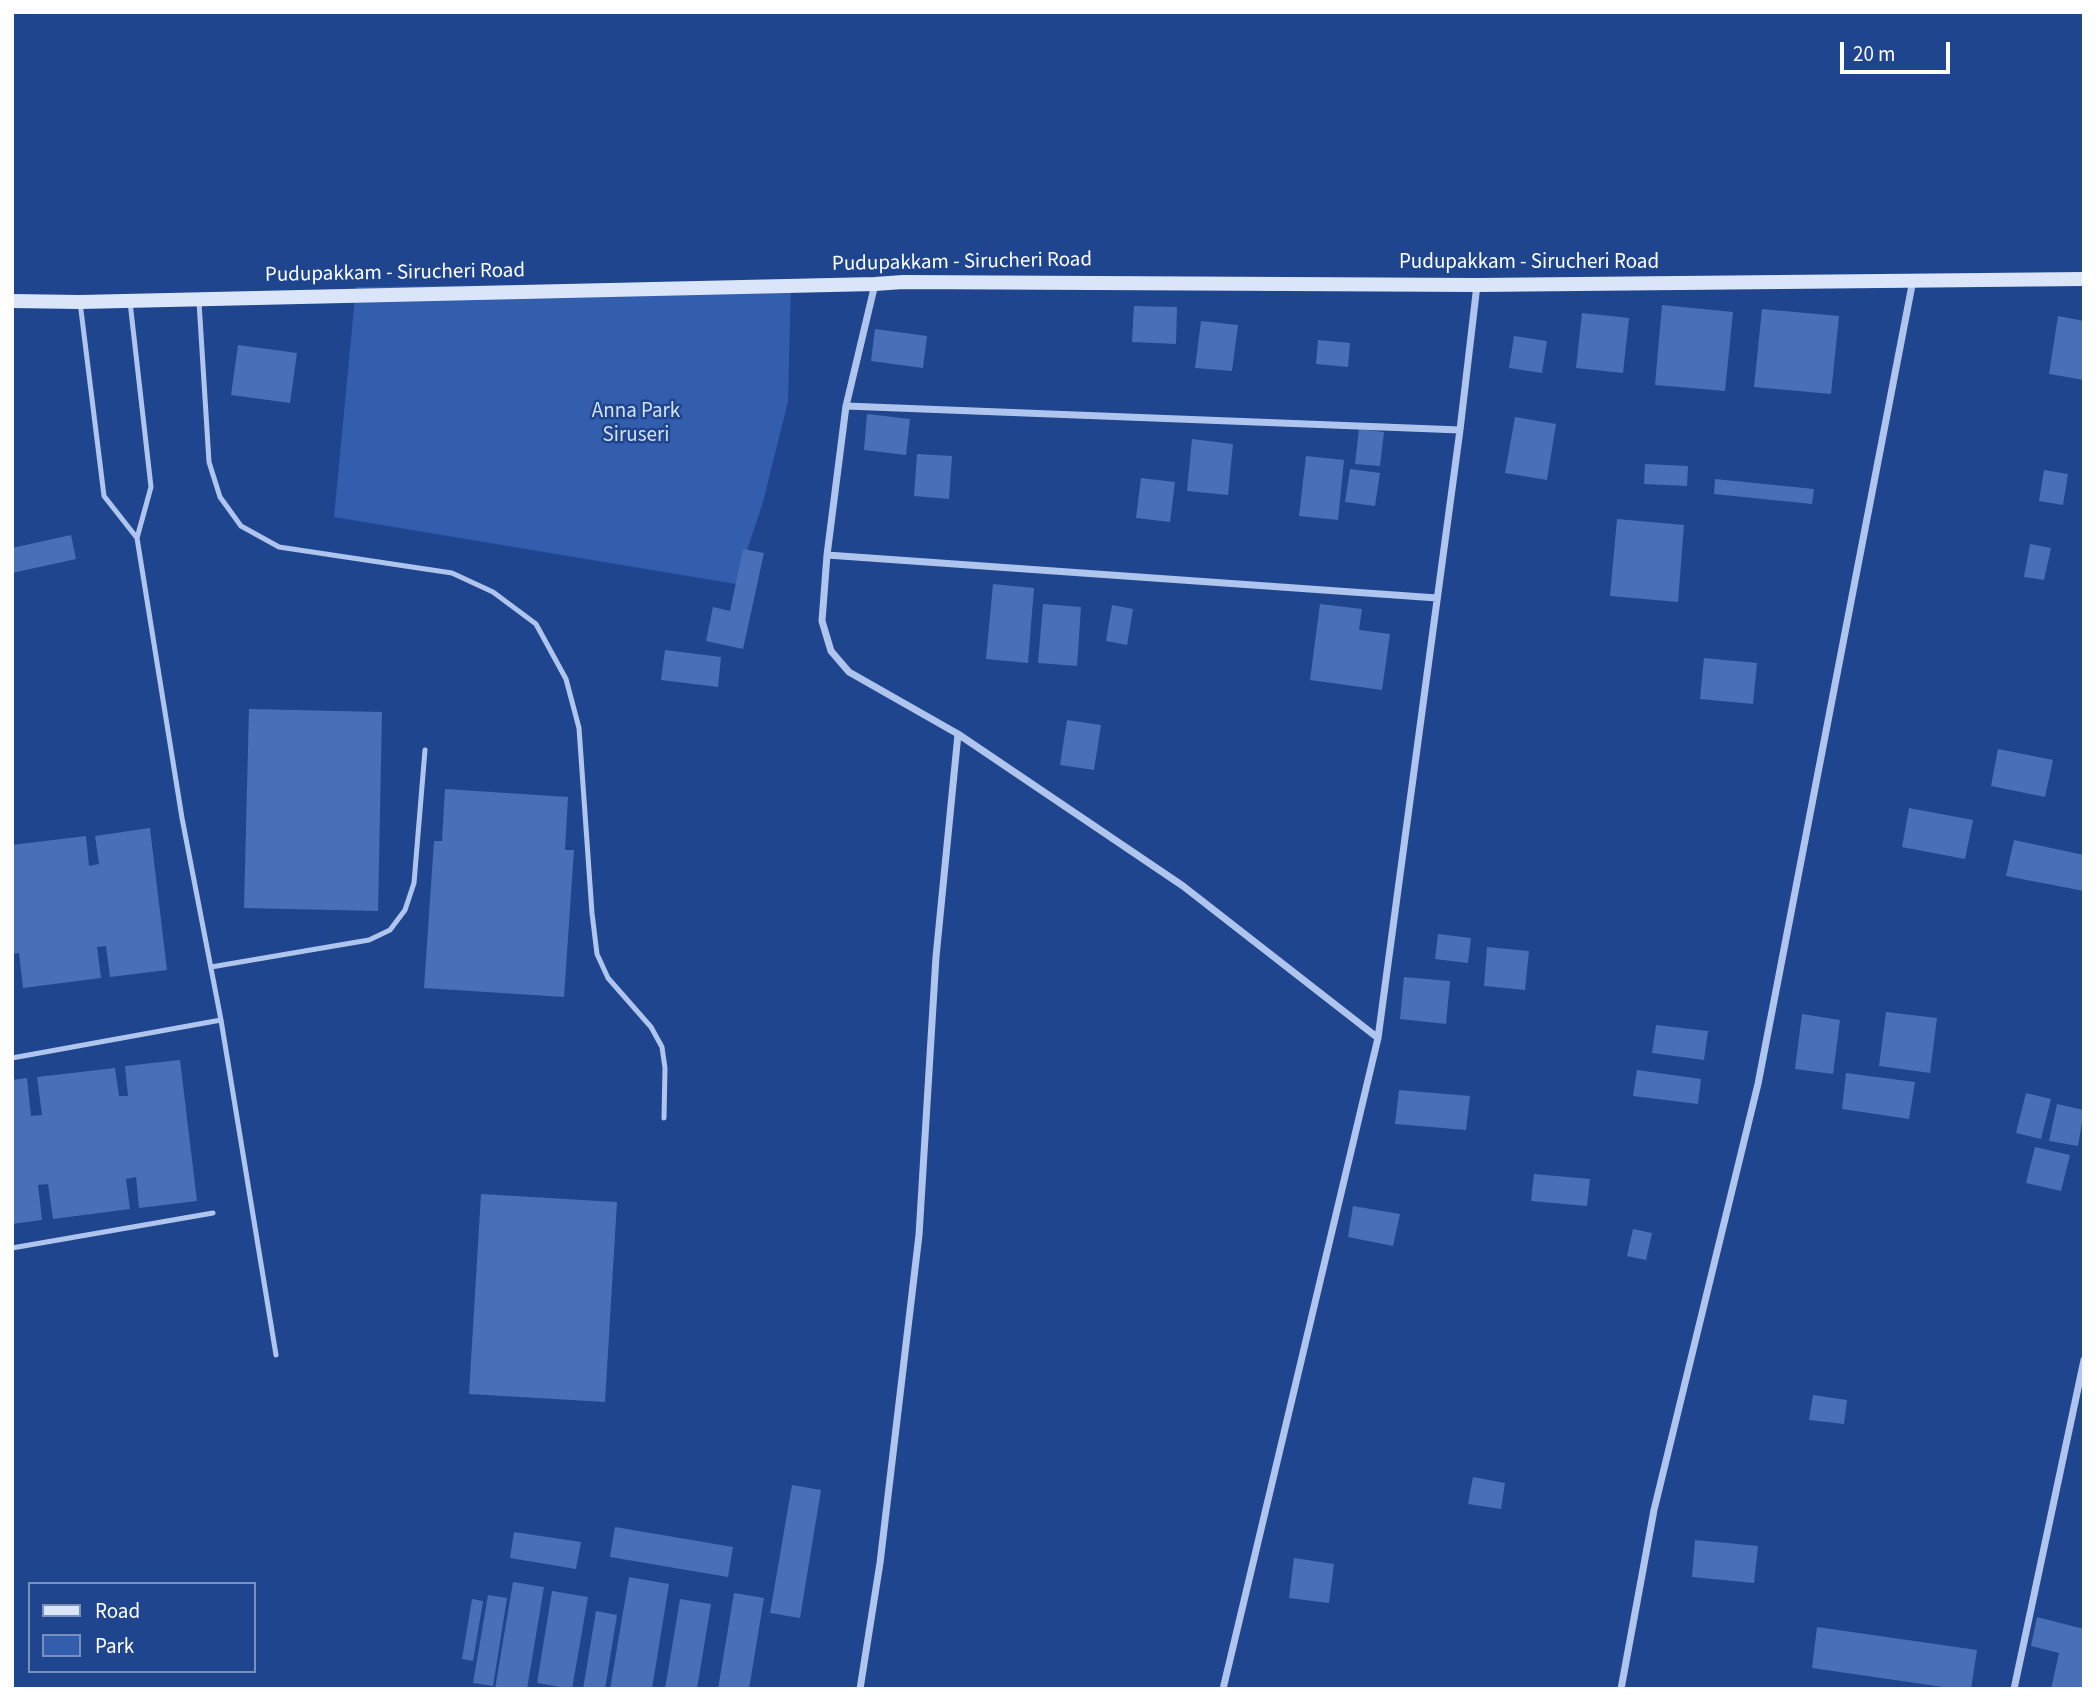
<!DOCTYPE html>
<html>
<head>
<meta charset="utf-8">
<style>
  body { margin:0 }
  #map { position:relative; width:2096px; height:1701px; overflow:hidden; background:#1f458f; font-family:"Source Sans 3",sans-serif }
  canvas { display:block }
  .frame { position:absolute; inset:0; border:14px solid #fff; pointer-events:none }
  .legend { position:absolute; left:28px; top:1582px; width:228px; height:91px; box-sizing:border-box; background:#1f458f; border:2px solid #798fbc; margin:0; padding:9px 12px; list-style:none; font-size:21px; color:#fff }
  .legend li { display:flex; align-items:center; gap:14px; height:35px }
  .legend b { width:35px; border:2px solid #798fbc }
  .scale { position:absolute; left:1840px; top:42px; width:110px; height:32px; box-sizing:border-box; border:4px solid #fff; border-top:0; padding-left:9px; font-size:21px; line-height:24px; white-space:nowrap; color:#fff; -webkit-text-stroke:5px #1f458f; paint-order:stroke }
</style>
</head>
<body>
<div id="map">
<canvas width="2096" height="1701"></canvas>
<div class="frame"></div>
<ul class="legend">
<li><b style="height:9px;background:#dbe5fa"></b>Road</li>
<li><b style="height:19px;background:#335ead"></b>Park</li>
</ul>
<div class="scale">20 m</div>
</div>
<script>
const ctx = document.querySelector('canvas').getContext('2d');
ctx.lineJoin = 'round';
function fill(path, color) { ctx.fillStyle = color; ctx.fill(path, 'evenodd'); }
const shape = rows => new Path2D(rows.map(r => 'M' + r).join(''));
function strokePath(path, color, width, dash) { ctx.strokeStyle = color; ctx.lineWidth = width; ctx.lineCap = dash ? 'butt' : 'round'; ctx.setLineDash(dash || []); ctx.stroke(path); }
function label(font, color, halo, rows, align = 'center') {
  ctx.font = font + ' "Source Sans 3",sans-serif'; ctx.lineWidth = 5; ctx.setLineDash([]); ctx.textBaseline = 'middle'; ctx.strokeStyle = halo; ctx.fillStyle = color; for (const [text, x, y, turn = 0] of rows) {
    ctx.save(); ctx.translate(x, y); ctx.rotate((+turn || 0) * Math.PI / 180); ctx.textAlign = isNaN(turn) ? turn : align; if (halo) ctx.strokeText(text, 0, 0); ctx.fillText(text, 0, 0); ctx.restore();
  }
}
fill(shape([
  [791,282,788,401,763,502,736,584,334,517,356,287]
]), '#335ead');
fill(shape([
  [1662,305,1733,312,1725,391,1655,385],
  [1134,306,1177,307,1176,344,1132,342],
  [1762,309,1839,316,1831,394,1754,387],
  [1582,313,1629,318,1623,373,1576,368],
  [2058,316,2084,321,2084,380,2049,374],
  [1201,321,1238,325,1232,371,1195,368],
  [875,329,927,336,923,368,871,361],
  [1514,336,1547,341,1542,373,1509,368],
  [1318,340,1350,343,1348,367,1316,364],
  [238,345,297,353,290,403,231,395],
  [867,414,910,419,906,455,864,450],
  [1515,417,1556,424,1547,480,1505,473],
  [1359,429,1384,432,1380,466,1355,464],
  [1192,439,1233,444,1228,495,1187,491],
  [917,454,952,456,949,499,914,496],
  [1306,456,1344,460,1338,520,1299,516],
  [1645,464,1688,466,1687,486,1644,484],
  [1350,469,1380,473,1375,506,1345,502],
  [2044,470,2068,474,2063,505,2039,501],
  [1141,478,1175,482,1170,522,1136,518],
  [1715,479,1814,489,1812,504,1714,494],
  [1617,519,1684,525,1678,602,1610,596],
  [71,535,76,559,12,573,12,548],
  [2030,544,2051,548,2044,580,2024,577],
  [743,549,764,553,743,649,706,641,713,607,730,611],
  [993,584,1034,588,1028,663,986,659],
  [1043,604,1081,607,1077,666,1038,663],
  [1320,604,1362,609,1359,630,1390,634,1382,690,1310,680],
  [1112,605,1133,609,1127,645,1106,641],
  [665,650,721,657,718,687,661,680],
  [1704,658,1757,663,1753,704,1700,699],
  [249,709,382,712,378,911,244,908],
  [1067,720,1101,725,1094,770,1060,765],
  [1998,749,2053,760,2045,797,1991,786],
  [445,789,568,797,565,850,574,850,564,997,424,988,434,841,442,841],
  [1909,808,1973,820,1965,859,1902,847],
  [150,828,167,970,110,977,106,946,97,947,101,978,23,988,19,953,12,954,12,845,86,836,89,866,99,864,95,836],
  [2014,840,2084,855,2084,891,2006,876],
  [1438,934,1471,938,1468,963,1435,959],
  [1487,947,1529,951,1525,990,1484,986],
  [1404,977,1450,981,1446,1024,1400,1019],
  [1886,1012,1937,1018,1930,1073,1879,1066],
  [1802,1014,1840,1020,1833,1074,1795,1069],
  [1656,1025,1708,1031,1704,1060,1652,1053],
  [180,1060,197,1201,139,1208,136,1177,126,1179,130,1209,53,1219,48,1184,38,1185,42,1220,12,1224,12,1080,27,1078,31,1116,42,1115,37,1077,115,1068,119,1096,128,1096,125,1066],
  [1637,1070,1701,1079,1698,1104,1633,1096],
  [1846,1073,1915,1082,1909,1119,1842,1109],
  [1399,1090,1470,1096,1466,1130,1395,1124],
  [2026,1093,2051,1099,2041,1139,2016,1133],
  [2057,1104,2084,1110,2078,1146,2049,1141],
  [2035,1147,2070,1155,2061,1191,2026,1183],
  [1534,1174,1590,1179,1587,1206,1531,1201],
  [481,1194,617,1202,605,1402,469,1394],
  [1353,1206,1400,1214,1393,1246,1348,1237],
  [1633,1229,1652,1233,1646,1260,1627,1256],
  [1813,1395,1847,1400,1844,1424,1809,1420],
  [1473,1477,1505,1483,1501,1509,1468,1504],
  [792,1485,821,1490,800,1618,770,1613],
  [615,1527,733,1547,728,1577,610,1557],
  [514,1532,581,1542,576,1569,510,1558],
  [1695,1540,1758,1546,1754,1583,1692,1577],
  [1294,1558,1334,1564,1329,1603,1289,1598],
  [629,1577,669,1584,652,1689,610,1689],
  [513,1582,544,1587,527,1689,495,1689],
  [552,1591,588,1597,572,1689,537,1683],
  [734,1593,764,1598,749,1689,718,1689],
  [488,1595,507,1598,493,1686,473,1683],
  [472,1599,483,1601,473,1661,462,1659],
  [680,1599,711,1604,697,1689,665,1689],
  [596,1611,617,1615,605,1689,583,1689],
  [2037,1617,2084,1629,2084,1689,2051,1689,2059,1653,2031,1646],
  [1817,1627,1977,1650,1971,1689,1957,1689,1812,1668]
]), '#486fb7');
strokePath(shape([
  [80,302,104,496,137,538],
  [130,302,151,487,137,538,182,818,221,1020,276,1355],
  [199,302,209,462,220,497,241,526,279,547,452,573,493,592,536,624,566,679,579,728,592,913,597,954,608,978,651,1027,662,1047,665,1068,664,1118],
  [211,967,369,940,390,930,405,910,414,883,425,750],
  [12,1058,221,1020],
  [12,1248,213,1213]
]), '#afc5ed', 5);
strokePath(shape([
  [875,284,846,406,827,555,822,621,831,651,849,672,958,734,1183,886,1378,1038],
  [846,406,1460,430],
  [827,555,1437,598],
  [860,1689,880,1563,919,1235,936,957,958,734],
  [1223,1689,1378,1038,1460,430,1477,285],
  [1621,1689,1654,1510,1758,1084,1913,280],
  [2014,1689,2084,1360]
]), '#afc5ed', 7);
strokePath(shape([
  [12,301,80,302,875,284,903,282,1477,285,2084,279]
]), '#dbe5fa', 14);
label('21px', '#fff', '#1f458f', [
  ["Pudupakkam - Sirucheri Road",962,263,-1],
  ["Pudupakkam - Sirucheri Road",1529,263],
  ["Pudupakkam - Sirucheri Road",395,274,-1]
]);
label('21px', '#d4e1f9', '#1f458f', [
  ["Anna Park",636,412],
  ["Siruseri",636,436]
]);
</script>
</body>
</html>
